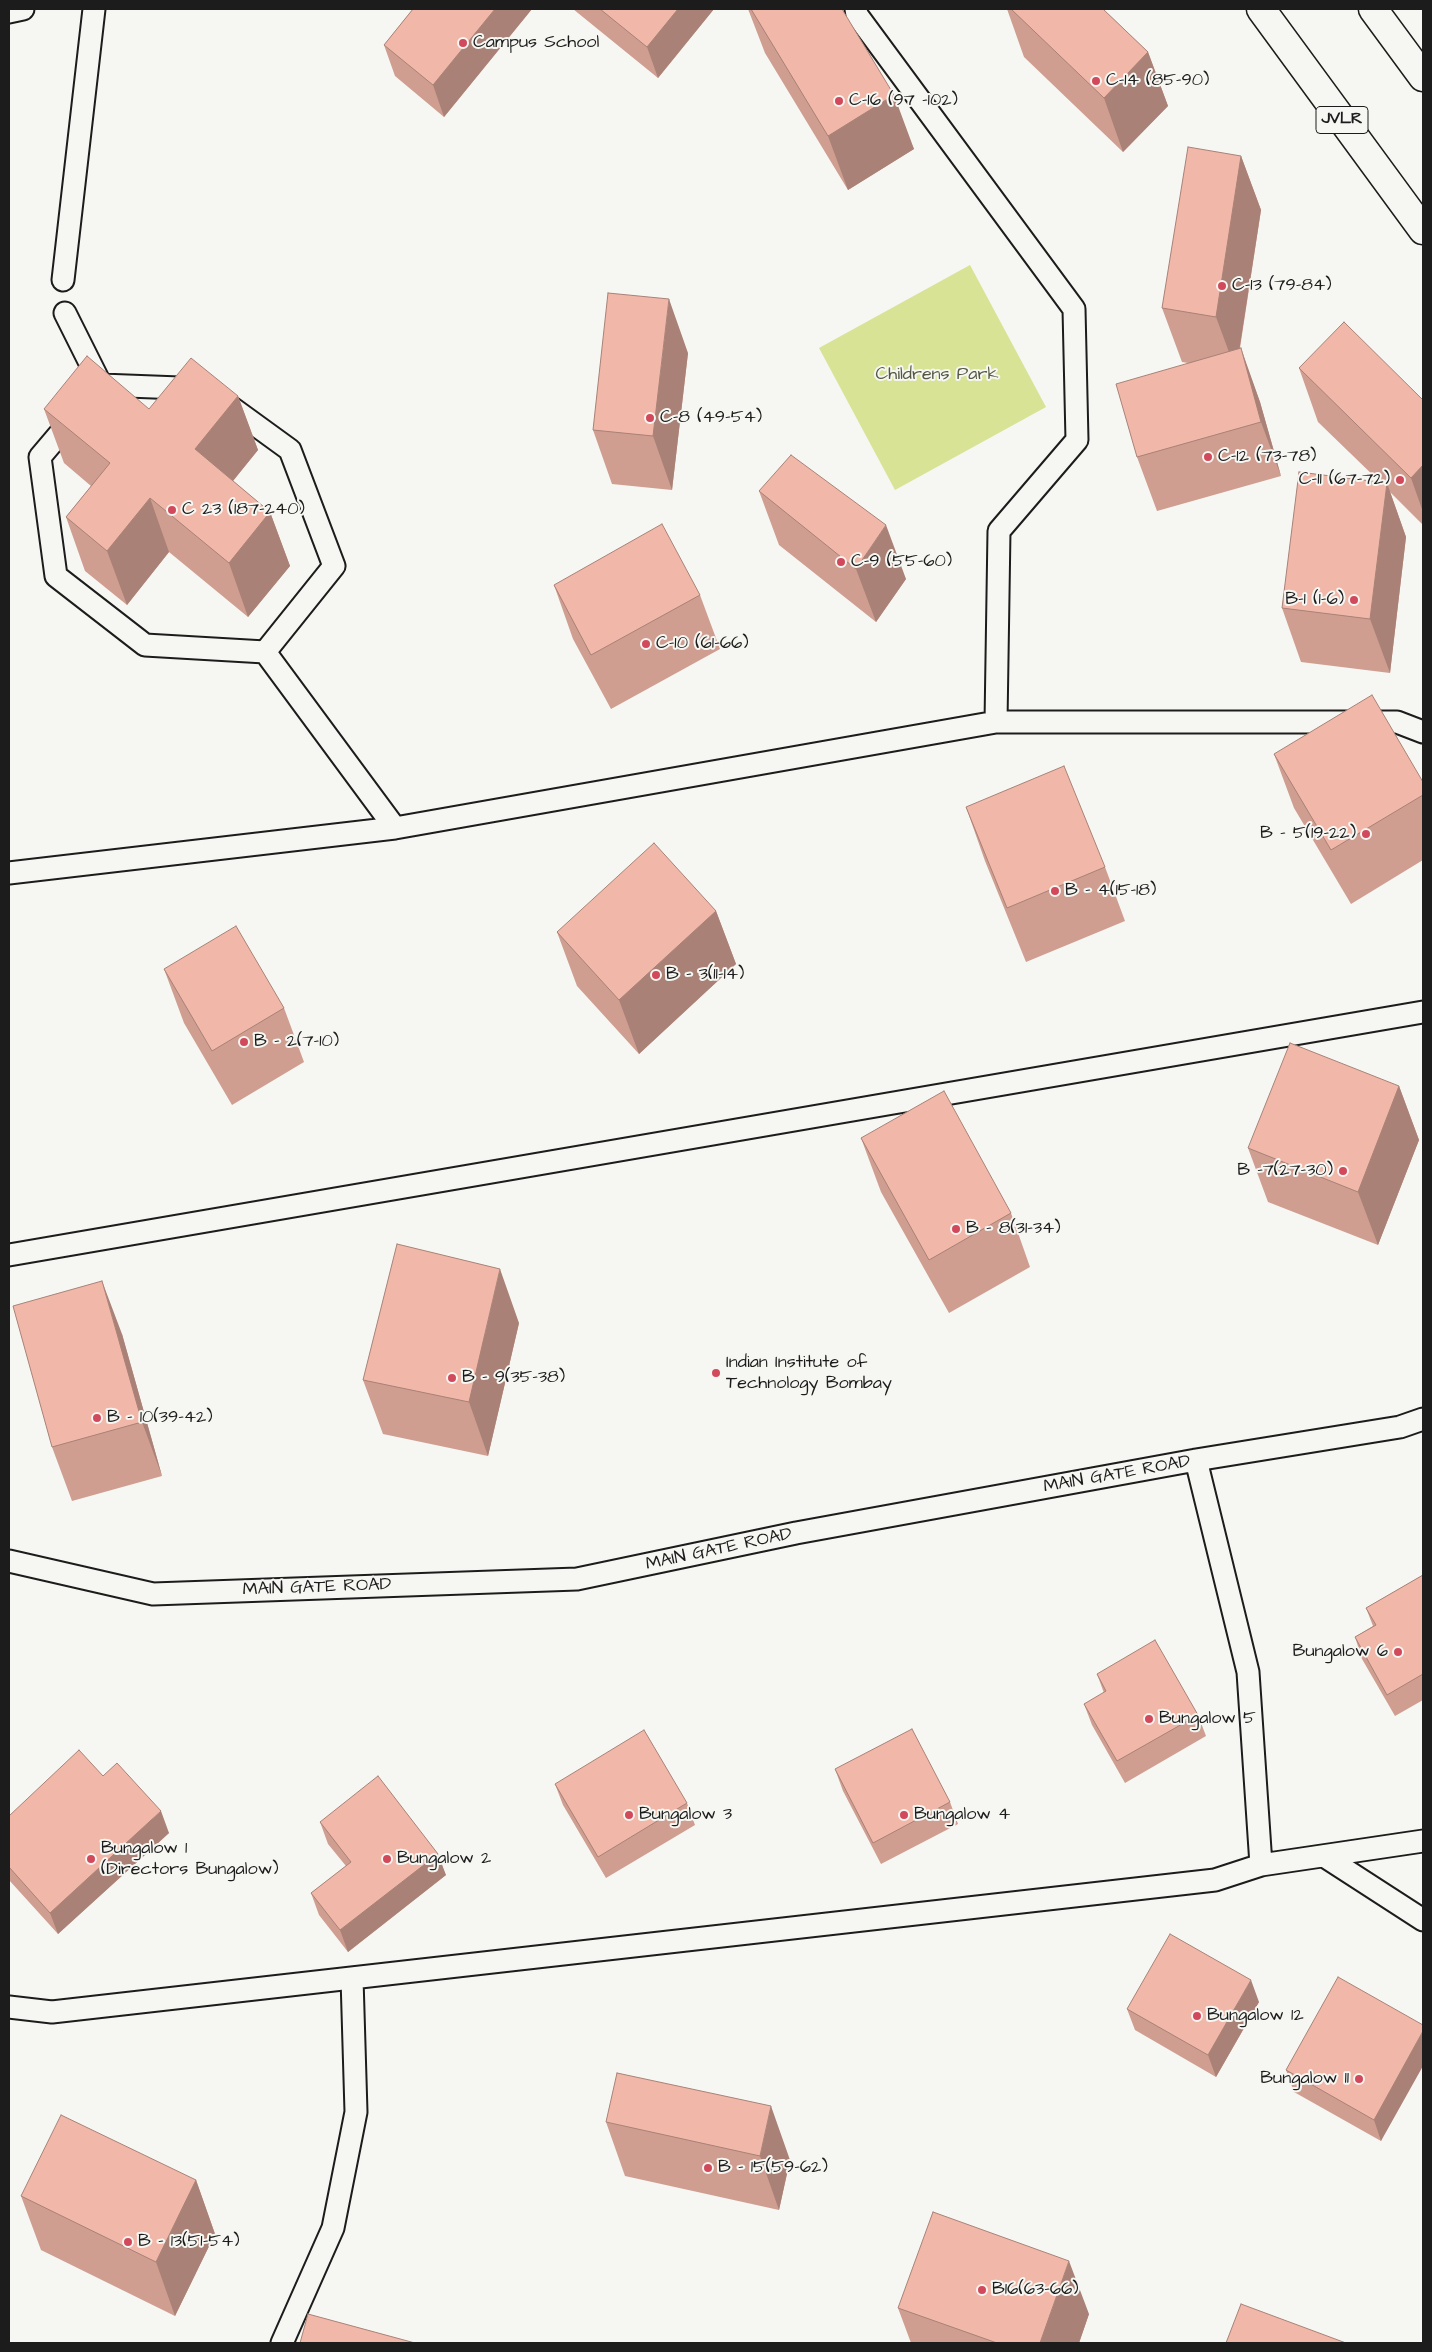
<!DOCTYPE html>
<html>
<head>
<meta charset="utf-8">
<style>
  body { margin:0 }
  #map { position:relative; width:1432px; height:2352px; overflow:hidden; background:#f6f6f2; font-family:"Architects Daughter",sans-serif }
  canvas { display:block }
  .frame { position:absolute; inset:0; border:10px solid #1c1c1c; pointer-events:none }
</style>
</head>
<body>
<div id="map">
<canvas width="1432" height="2352"></canvas>
<div class="frame"></div>
</div>
<script>
const ctx = document.querySelector('canvas').getContext('2d');
ctx.lineJoin = 'round';
function fill(path, color) { ctx.fillStyle = color; ctx.fill(path, 'evenodd'); }
const shape = rows => new Path2D(rows.map(r => 'M' + r).join(''));
function strokePath(path, color, width, dash) { ctx.strokeStyle = color; ctx.lineWidth = width; ctx.lineCap = dash ? 'butt' : 'round'; ctx.setLineDash(dash || []); ctx.stroke(path); }
function label(font, color, halo, rows, align = 'center') {
  ctx.font = font + ' "Architects Daughter",sans-serif'; ctx.lineWidth = 4; ctx.setLineDash([]); ctx.textBaseline = 'middle'; ctx.strokeStyle = halo; ctx.fillStyle = color; for (const [text, x, y, turn = 0] of rows) {
    ctx.save(); ctx.translate(x, y); ctx.rotate((+turn || 0) * Math.PI / 180); ctx.textAlign = isNaN(turn) ? turn : align; if (halo) ctx.strokeText(text, 0, 0); ctx.fillText(text, 0, 0); ctx.restore();
  }
}
fill(shape([
  [970,265,1046,407,895,490,819,348]
]), '#d8e396');
const lane = shape([
  [856,9,857,15,1074,309,1077,440,999,531,996,722,1397,722,1423,732],
  [9,12,23,9],
  [63,280,94,9],
  [65,313,100,383],
  [101,385,206,389,290,450,334,566,265,652,145,645,56,576,40,457,101,385],
  [265,652,395,828],
  [9,873,395,828,996,722],
  [9,1255,1423,1012],
  [1196,1460,1248,1672,1261,1865],
  [9,1561,153,1594,577,1579,796,1533,1196,1460,1400,1427,1423,1419],
  [1324,1856,1423,1920],
  [9,2007,52,2012,1215,1880,1261,1865,1423,1841],
  [282,2343,333,2228,356,2112,352,1978]
]);
const primary = shape([
  [1261,9,1423,230],
  [1373,9,1423,77]
]);
strokePath(lane, '#1c1c1c', 25);
strokePath(primary, '#1c1c1c', 31);
strokePath(lane, '#f6f6f2', 21);
strokePath(primary, '#f6f6f2', 28);
fill(shape([
  [413,9,532,9,444,117,395,76,384,45],
  [573,9,714,9,658,78],
  [748,9,842,9,914,149,848,190,765,53],
  [1007,9,1103,9,1148,52,1168,106,1123,152,1024,57],
  [1241,156,1261,210,1240,348,1260,402,1281,476,1157,511,1137,457,1188,363,1182,362,1162,308],
  [688,353,672,490,612,484,593,430],
  [1299,368,1423,400,1423,525,1390,492,1406,537,1390,673,1301,662,1282,608,1380,482,1318,422],
  [238,396,258,450,233,481,270,512,290,566,248,617,169,552,127,605,85,571,66,517,91,486,64,463,44,409,149,409],
  [759,491,906,579,876,622,779,545],
  [554,585,700,595,720,649,611,709,573,639],
  [1274,754,1423,782,1423,860,1351,904,1294,808],
  [966,807,1105,867,1125,921,1026,962,985,861],
  [716,911,736,964,639,1054,577,986,557,932],
  [164,969,284,1008,304,1062,232,1105,184,1023],
  [1399,1086,1419,1140,1378,1245,1268,1202,1248,1148],
  [861,1138,1011,1213,1030,1267,949,1313,881,1192],
  [519,1323,488,1456,383,1434,363,1380],
  [122,1334,162,1476,72,1501,52,1447],
  [1423,1575,1423,1700,1395,1716,1362,1659,1355,1637,1373,1626,1366,1608],
  [1097,1674,1198,1715,1206,1736,1125,1783,1092,1725,1084,1704,1104,1693],
  [835,1769,950,1802,958,1824,881,1864,843,1791],
  [103,1776,169,1833,58,1934,9,1880,9,1816],
  [555,1784,687,1803,695,1825,606,1878,563,1805],
  [320,1822,446,1875,348,1952,319,1915,311,1893,346,1866,328,1844],
  [1259,2002,1216,2077,1135,2030,1127,2009],
  [1423,2025,1381,2141,1294,2092,1286,2070],
  [606,2122,790,2160,779,2210,625,2176],
  [196,2180,215,2234,175,2316,41,2250,21,2196],
  [898,2308,1089,2314,1079,2343,911,2343]
]), '#cf9e91');
fill(shape([
  [495,9,532,9,444,117,433,85],
  [678,9,714,9,658,78,647,47],
  [1148,52,1168,106,1123,152,1104,98],
  [894,95,914,149,848,190,828,136],
  [1241,156,1261,210,1236,371,1216,317],
  [669,299,688,353,672,490,653,436],
  [1241,348,1260,402,1281,476,1261,422],
  [238,396,258,450,215,503,195,449],
  [1423,465,1423,512,1411,478],
  [1387,483,1406,537,1390,673,1370,619],
  [150,498,169,552,127,605,107,551],
  [270,512,290,566,248,617,229,563],
  [886,525,906,579,876,622,856,569],
  [716,911,736,964,639,1054,619,1000],
  [1399,1086,1419,1140,1378,1245,1358,1192],
  [500,1269,519,1323,488,1456,469,1402],
  [102,1281,122,1334,162,1476,142,1422],
  [161,1811,169,1833,58,1934,50,1913],
  [438,1854,446,1875,348,1952,340,1930],
  [1251,1980,1259,2002,1216,2077,1208,2055],
  [1423,2031,1423,2066,1381,2141,1374,2120],
  [771,2106,790,2160,779,2210,760,2156],
  [196,2180,215,2234,175,2316,156,2262],
  [1069,2261,1089,2314,1079,2343,1040,2343]
]), '#a98176');
const building = shape([
  [413,9,495,9,433,85,384,45,413,9],
  [600,9,678,9,647,47,600,9],
  [751,9,842,9,894,95,828,136,751,9],
  [1011,9,1103,9,1148,52,1104,98,1011,9],
  [1188,147,1241,156,1216,317,1162,308,1188,147],
  [608,293,669,299,653,436,593,430,608,293],
  [1344,322,1423,400,1423,465,1411,478,1299,368,1344,322],
  [1241,348,1261,422,1137,457,1116,384,1241,348],
  [87,356,149,409,191,358,238,396,195,449,270,512,229,563,150,498,107,551,66,517,110,463,44,409,87,356],
  [791,455,886,525,856,569,759,491,791,455],
  [1299,472,1387,483,1370,619,1282,608,1299,472],
  [662,524,700,595,591,655,554,585,662,524],
  [1372,695,1423,782,1423,795,1331,850,1274,754,1372,695],
  [1064,766,1105,867,1007,908,966,807,1064,766],
  [654,843,716,911,619,1000,557,932,654,843],
  [236,926,284,1008,212,1051,164,969,236,926],
  [1290,1043,1399,1086,1358,1192,1248,1148,1290,1043],
  [944,1091,1011,1213,929,1260,861,1138,944,1091],
  [397,1244,500,1269,469,1402,363,1380,397,1244],
  [102,1281,142,1422,52,1447,13,1306,102,1281],
  [1423,1575,1423,1674,1387,1695,1355,1637,1376,1625,1366,1608,1423,1575],
  [1155,1640,1198,1715,1117,1761,1084,1704,1106,1691,1097,1674,1155,1640],
  [912,1729,950,1802,873,1843,835,1769,912,1729],
  [644,1730,687,1803,598,1857,555,1784,644,1730],
  [79,1750,103,1776,117,1763,161,1811,50,1913,9,1867,9,1816,79,1750],
  [378,1776,438,1854,340,1930,311,1893,351,1862,320,1822,378,1776],
  [1170,1934,1251,1980,1208,2055,1127,2009,1170,1934],
  [1338,1977,1423,2025,1423,2031,1374,2120,1286,2070,1338,1977],
  [617,2073,771,2106,760,2156,606,2122,617,2073],
  [61,2115,196,2180,156,2262,21,2196,61,2115],
  [933,2212,1069,2261,1040,2343,997,2343,898,2308,933,2212],
  [1241,2304,1346,2343,1226,2343,1241,2304],
  [308,2314,415,2343,300,2343,308,2314]
]);
fill(building, '#f1b8a9');
strokePath(building, '#a98176', 1);
for (const [x, y, r, color] of [
  [463,43,5,"#d1495b"],
  [1096,81,5,"#d1495b"],
  [839,101,5,"#d1495b"],
  [1222,286,5,"#d1495b"],
  [650,418,5,"#d1495b"],
  [1208,457,5,"#d1495b"],
  [1400,480,5,"#d1495b"],
  [172,510,5,"#d1495b"],
  [841,562,5,"#d1495b"],
  [1354,600,5,"#d1495b"],
  [646,644,5,"#d1495b"],
  [1366,834,5,"#d1495b"],
  [1055,891,5,"#d1495b"],
  [656,975,5,"#d1495b"],
  [244,1042,5,"#d1495b"],
  [1343,1171,5,"#d1495b"],
  [956,1229,5,"#d1495b"],
  [716,1373,5,"#d1495b"],
  [452,1378,5,"#d1495b"],
  [97,1418,5,"#d1495b"],
  [1398,1652,5,"#d1495b"],
  [1149,1719,5,"#d1495b"],
  [629,1815,5,"#d1495b"],
  [904,1815,5,"#d1495b"],
  [91,1859,5,"#d1495b"],
  [387,1859,5,"#d1495b"],
  [1197,2016,5,"#d1495b"],
  [1359,2079,5,"#d1495b"],
  [708,2168,5,"#d1495b"],
  [128,2242,5,"#d1495b"],
  [982,2290,5,"#d1495b"]
]) { const dot = new Path2D(); dot.arc(x, y, r, 0, 2 * Math.PI); ctx.fillStyle = color; ctx.fill(dot); strokePath(dot, '#f6f6f2', 2); }
for (const [x, y, w] of [
  [1342,120,52]
]) { const box = new Path2D(); box.roundRect(x - w / 2, y - 13.5, w, 27, 4); ctx.fillStyle = '#f6f6f2'; ctx.fill(box); strokePath(box, '#1c1c1c', 1); }
label('bold 16px', '#1c1c1c', null, [
  ["JVLR",1342,120]
]);
label('18px', '#1c1c1c', '#f6f6f2', [
  ["Campus School",473,43],
  ["C-14 (85-90)",1106,81],
  ["C-16 (97 -102)",849,101],
  ["C-13 (79-84)",1232,286],
  ["C-8 (49-54)",660,418],
  ["C-12 (73-78)",1218,457],
  ["C-11 (67-72)",1390,480,"right"],
  ["C 23 (187-240)",182,510],
  ["C-9 (55-60)",851,562],
  ["B-1 (1-6)",1344,600,"right"],
  ["C-10 (61-66)",656,644],
  ["B - 5(19-22)",1356,834,"right"],
  ["B - 4(15-18)",1065,891],
  ["B - 3(11-14)",666,975],
  ["B - 2(7-10)",254,1042],
  ["B -7(27-30)",1333,1171,"right"],
  ["B - 8(31-34)",966,1229],
  ["Indian Institute of",726,1363],
  ["Technology Bombay",726,1384],
  ["B - 9(35-38)",462,1378],
  ["B - 10(39-42)",107,1418],
  ["Bungalow 6",1388,1652,"right"],
  ["Bungalow 5",1159,1719],
  ["Bungalow 3",639,1815],
  ["Bungalow 4",914,1815],
  ["Bungalow 1",101,1849],
  ["(Directors Bungalow)",101,1870],
  ["Bungalow 2",397,1859],
  ["Bungalow 12",1207,2016],
  ["Bungalow 11",1349,2079,"right"],
  ["B - 15(59-62)",718,2168],
  ["B - 13(51-54)",138,2242],
  ["B16(63-66)",992,2290]
], 'left');
label('18px', '#545841', '#f6f6f2', [
  ["Childrens Park",937,375]
]);
label('18px', '#1c1c1c', '#f6f6f2', [
  ["MAIN GATE ROAD",1117,1475,-10],
  ["MAIN GATE ROAD",719,1550,-12],
  ["MAIN GATE ROAD",317,1588,-2]
]);
</script>
</body>
</html>
